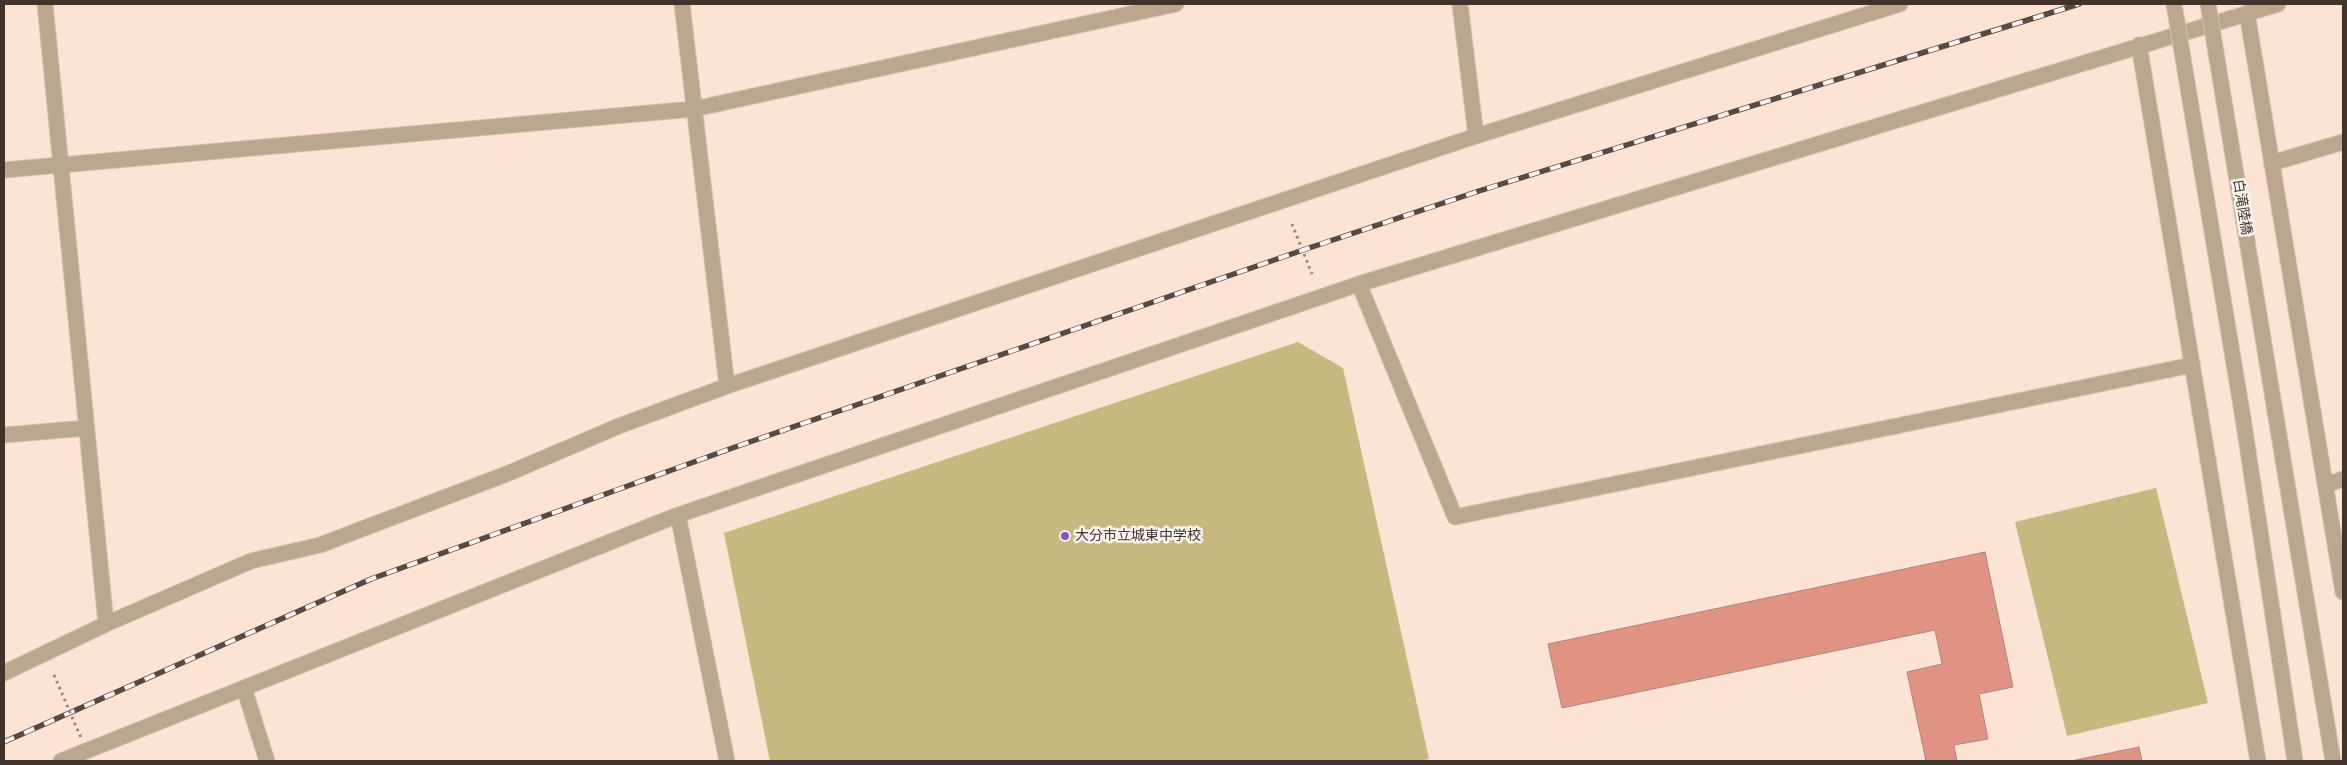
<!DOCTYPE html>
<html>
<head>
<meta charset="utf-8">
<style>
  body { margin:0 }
  #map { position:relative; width:2347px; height:765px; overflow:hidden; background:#fce3d3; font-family:Figtree,sans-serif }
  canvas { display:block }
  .frame { position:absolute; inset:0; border:5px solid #40332c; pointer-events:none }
</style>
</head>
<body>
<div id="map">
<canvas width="2347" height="765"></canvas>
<div class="frame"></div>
</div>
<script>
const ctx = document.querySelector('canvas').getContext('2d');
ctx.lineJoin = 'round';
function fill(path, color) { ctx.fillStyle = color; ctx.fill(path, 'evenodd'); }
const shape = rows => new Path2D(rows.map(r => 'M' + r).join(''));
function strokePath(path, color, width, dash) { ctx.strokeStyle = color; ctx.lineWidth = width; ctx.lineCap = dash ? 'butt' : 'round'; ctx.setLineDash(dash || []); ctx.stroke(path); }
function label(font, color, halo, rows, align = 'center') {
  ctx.font = font + ' Figtree,"Noto Sans JP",sans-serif'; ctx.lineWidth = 5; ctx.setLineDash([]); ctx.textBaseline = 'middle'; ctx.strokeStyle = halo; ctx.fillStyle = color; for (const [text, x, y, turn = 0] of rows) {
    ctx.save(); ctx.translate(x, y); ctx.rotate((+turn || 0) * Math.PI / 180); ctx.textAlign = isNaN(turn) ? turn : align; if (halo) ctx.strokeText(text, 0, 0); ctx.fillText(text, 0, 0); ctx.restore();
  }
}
fill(shape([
  [1298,342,1343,368,1429,759,1417,761,770,761,724,533],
  [2156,488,2208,703,2067,736,2015,522]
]), '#c6b87f');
const building = shape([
  [1985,552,2013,687,1979,694,1988,739,1954,745,1957,761,1926,761,1907,672,1942,664,1935,630,1562,708,1548,644,1985,552],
  [2139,747,2142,761,2071,761,2139,747]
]);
fill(building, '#e19383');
strokePath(building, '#a9867f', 1);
const minor = shape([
  [45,4,106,624],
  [682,4,727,386],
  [1460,4,1476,136],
  [2247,13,2343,592],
  [2139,45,2258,761],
  [2272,163,2343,142],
  [4,170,694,109,1176,4],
  [1359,284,1455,517,2192,365],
  [2275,411,2333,761],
  [2243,418,2295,761],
  [4,435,87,428],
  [2326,485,2343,479],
  [678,515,727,761],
  [4,673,106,624,251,561,320,545,509,473,619,426,727,386,1476,136,1900,4],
  [244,688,267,761],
  [61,761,678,515,1359,284,2278,4]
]);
strokePath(minor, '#d6c0b2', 17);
strokePath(shape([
  [1292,224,1312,274]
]), '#9a887c', 3, [2.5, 4]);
strokePath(minor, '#bba78d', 15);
const rail = shape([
  [4,742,371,579,738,446,1303,250,1479,191,2079,4]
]);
strokePath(rail, '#584941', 5.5);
strokePath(rail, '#fbf4f0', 4, [11]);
const minorBridge = shape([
  [2174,4,2243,418],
  [2208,4,2275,411]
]);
strokePath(minorBridge, '#d6c0b2', 17, []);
strokePath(shape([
  [54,675,82,740]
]), '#9a887c', 3, [2.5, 4]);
strokePath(minorBridge, '#bba78d', 15);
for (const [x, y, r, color] of [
  [1065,536,5,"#9050c6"]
]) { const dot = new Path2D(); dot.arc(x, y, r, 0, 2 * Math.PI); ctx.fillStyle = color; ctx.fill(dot); strokePath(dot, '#fbf4f0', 2); }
label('14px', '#40332c', '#fbf4f0', [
  ["白滝陸橋",2242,207,81]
]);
label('14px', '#40332c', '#fbf4f0', [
  ["大分市立城東中学校",1075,536]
], 'left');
</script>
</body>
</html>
